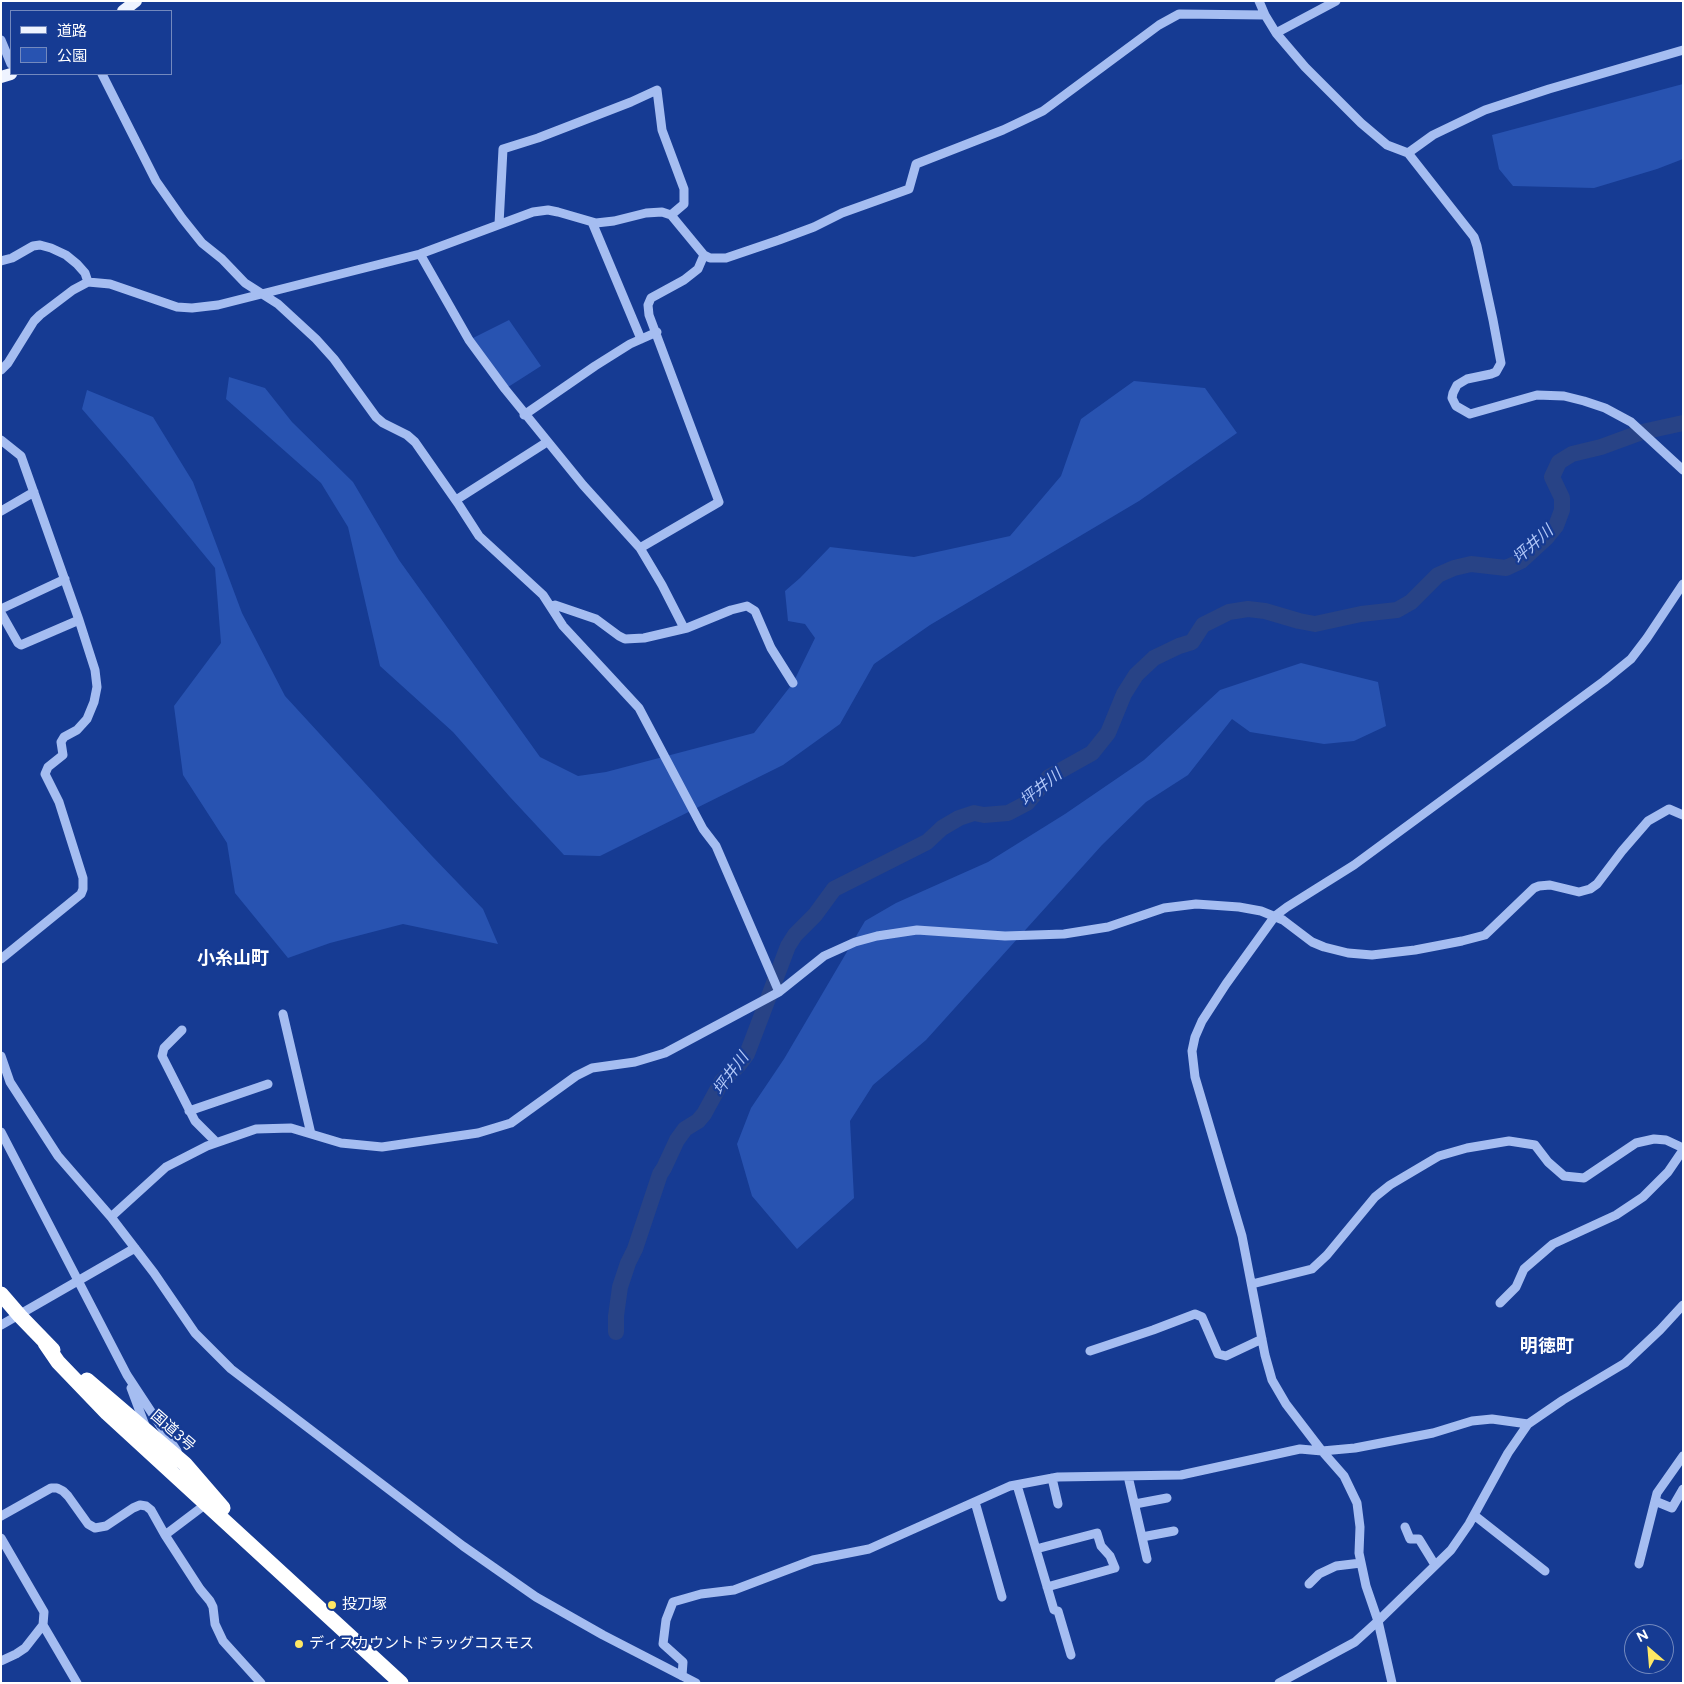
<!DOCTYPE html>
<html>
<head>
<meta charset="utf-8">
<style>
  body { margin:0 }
  #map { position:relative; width:1684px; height:1684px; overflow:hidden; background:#163b93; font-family:Figtree,"Noto Sans JP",sans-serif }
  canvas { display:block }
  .frame { position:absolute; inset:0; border:2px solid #fff; pointer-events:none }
  .legend { position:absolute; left:10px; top:10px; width:162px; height:65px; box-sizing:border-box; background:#163b93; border:1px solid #7389be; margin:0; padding:6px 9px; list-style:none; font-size:15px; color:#fff }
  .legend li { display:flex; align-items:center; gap:10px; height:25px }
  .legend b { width:25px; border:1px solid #7389be }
  .north { position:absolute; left:1624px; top:1624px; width:50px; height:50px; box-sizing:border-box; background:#163b93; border:1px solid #7389be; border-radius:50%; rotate:333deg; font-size:14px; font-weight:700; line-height:20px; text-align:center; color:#fff }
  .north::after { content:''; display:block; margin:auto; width:18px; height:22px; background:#ffe864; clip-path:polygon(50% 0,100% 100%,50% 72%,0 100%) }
</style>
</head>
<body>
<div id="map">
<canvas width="1684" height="1684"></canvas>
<div class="frame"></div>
<ul class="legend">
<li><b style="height:6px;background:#eef3ff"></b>道路</li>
<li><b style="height:14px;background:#2853b1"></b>公園</li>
</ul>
<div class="north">N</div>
</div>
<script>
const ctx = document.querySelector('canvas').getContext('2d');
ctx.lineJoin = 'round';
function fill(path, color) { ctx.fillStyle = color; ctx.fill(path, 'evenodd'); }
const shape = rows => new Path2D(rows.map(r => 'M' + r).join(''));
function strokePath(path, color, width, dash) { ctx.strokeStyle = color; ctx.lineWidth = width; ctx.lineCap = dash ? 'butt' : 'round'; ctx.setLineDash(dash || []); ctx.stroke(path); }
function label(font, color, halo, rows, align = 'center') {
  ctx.font = font + ' Figtree,"Noto Sans JP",sans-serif'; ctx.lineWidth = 4.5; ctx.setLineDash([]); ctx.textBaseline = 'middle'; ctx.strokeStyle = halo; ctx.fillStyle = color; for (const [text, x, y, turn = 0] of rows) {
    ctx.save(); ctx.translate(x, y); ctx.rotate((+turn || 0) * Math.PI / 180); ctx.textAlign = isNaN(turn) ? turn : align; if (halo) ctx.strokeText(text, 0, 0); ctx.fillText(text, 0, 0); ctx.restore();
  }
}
fill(shape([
  [1683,84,1683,159,1657,169,1594,188,1513,186,1499,169,1492,135],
  [509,320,541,366,505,389,469,340],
  [229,377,265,388,292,422,353,482,399,560,540,757,578,776,606,772,754,733,793,683,815,638,805,624,788,621,785,591,800,578,830,547,914,557,1010,536,1061,476,1081,419,1134,381,1205,388,1237,433,1139,501,930,625,874,664,840,724,783,765,600,856,564,855,510,797,453,732,380,666,348,527,321,483,226,399],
  [87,390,153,417,193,482,242,613,285,696,431,855,483,909,498,944,403,924,330,943,288,958,235,893,227,843,183,775,174,706,221,643,215,568,126,460,82,409],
  [1301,663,1378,682,1386,726,1354,741,1324,744,1250,732,1232,719,1188,775,1146,802,1102,845,926,1040,873,1085,850,1121,854,1198,797,1249,752,1196,737,1144,751,1108,784,1059,865,921,896,903,988,862,1065,814,1144,760,1220,690]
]), '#2853b1');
strokePath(shape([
  [616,1332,616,1316,620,1287,628,1263,635,1249,660,1174,664,1168,677,1140,685,1129,698,1121,704,1114,722,1081,738,1066,747,1054,788,946,795,935,815,915,834,889,927,842,942,828,959,818,974,813,984,815,1008,813,1027,803,1049,777,1092,753,1108,733,1124,694,1136,675,1154,658,1179,646,1192,642,1203,625,1229,612,1248,609,1265,611,1299,621,1315,624,1361,614,1397,610,1411,602,1438,575,1454,568,1471,564,1506,568,1521,561,1547,537,1556,526,1562,510,1562,498,1552,477,1559,462,1572,454,1601,447,1642,432,1683,423]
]), '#284386', 16);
strokePath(shape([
  [1259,1,1265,15,1276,33,1305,67,1361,123,1387,145,1408,153,1474,237,1477,246,1493,320,1501,363,1496,372,1491,374,1467,379,1457,385,1453,393,1452,398,1456,406,1470,414,1537,395,1564,396,1584,401,1605,408,1631,422,1683,470],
  [1276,33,1336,1],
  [1,40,11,64],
  [102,74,156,181,182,218,202,243,222,259,245,283,278,304,316,339,334,359,376,417,383,423,407,435,415,442,459,505,479,536,543,595,563,626,639,708,703,829,716,846,779,992],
  [1408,153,1433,135,1485,110,1549,89,1683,50],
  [592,222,641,339],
  [499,224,503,149,538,138,631,102,657,90,662,130,684,189,684,204,671,215],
  [420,254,469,340,505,389,583,485,640,548,662,585,684,628],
  [1,261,12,258,33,246,40,245,51,248,66,255,77,264,85,273,88,282],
  [1,370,8,363,34,321,40,315,73,290,88,282,110,284,177,307,192,308,218,305,420,254,533,212,548,210,558,212,596,223,614,221,646,213,662,212,671,215,704,255,710,258,726,258,779,240,814,227,842,213,909,189,916,164,1003,130,1043,111,1159,25,1179,14,1265,15],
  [524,415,595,366,630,344,657,332],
  [1,440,21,456,79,620,95,670,97,687,94,702,87,719,77,730,64,737,61,742,63,755,48,767,45,774,59,802,83,878,83,889,81,894,1,959],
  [456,500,547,442],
  [1,511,34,492],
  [640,548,719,502,649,315,648,305,651,298,684,280,698,269,704,255],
  [551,606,555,605,596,619,619,636,625,639,644,638,687,628,731,610,747,606,755,611,771,648,793,683],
  [1,609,65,579],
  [1,613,18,643,21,645,79,620],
  [283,1014,311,1134],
  [182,1030,164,1048,162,1056,195,1121,216,1142],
  [1,1056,10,1082,58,1156,111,1217,154,1273,195,1333,231,1369,463,1546,536,1597,603,1635,696,1683],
  [189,1111,268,1084],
  [1,1132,127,1375,177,1451],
  [111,1217,166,1167,207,1146,256,1129,291,1128,341,1143,382,1147,478,1133,511,1123,576,1076,592,1068,635,1062,665,1053,779,992,824,956,855,942,877,936,917,930,1005,936,1064,934,1108,927,1164,908,1196,904,1239,907,1261,911,1283,920,1312,942,1324,947,1348,953,1372,955,1415,950,1462,941,1485,935,1534,888,1539,886,1550,885,1579,892,1590,889,1597,884,1622,851,1648,821,1669,809,1683,815],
  [1252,1284,1312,1269,1327,1255,1375,1197,1390,1185,1439,1156,1467,1148,1509,1141,1535,1145,1548,1162,1564,1176,1584,1178,1636,1143,1654,1139,1666,1140,1683,1148],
  [1500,1303,1516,1287,1524,1269,1553,1244,1616,1215,1643,1197,1668,1172,1683,1150],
  [1,1325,135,1248],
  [1090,1351,1153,1330,1195,1314,1202,1317,1218,1354,1226,1356,1262,1339],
  [131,1388,146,1428],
  [1128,1476,1147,1559],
  [1052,1478,1058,1504],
  [1017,1485,1054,1610,1058,1611,1071,1655],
  [1655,1501,1672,1508,1683,1489],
  [975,1502,1002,1597],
  [1135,1504,1167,1498],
  [1474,1515,1545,1571],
  [1,1516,51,1488,57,1488,63,1491,68,1496,88,1524,95,1528,106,1526,133,1508,140,1505,146,1506,151,1510,165,1535,206,1504],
  [1405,1527,1410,1539,1419,1539,1435,1565],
  [165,1535,200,1589,210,1601,213,1607,215,1624,223,1641,261,1683],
  [1142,1537,1174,1531],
  [1,1538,44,1612,43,1625,77,1683],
  [1036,1549,1097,1533,1101,1546,1110,1556,1115,1568,1047,1587],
  [1639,1564,1657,1493,1683,1456],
  [1309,1584,1319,1574,1336,1566,1361,1563],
  [1,1661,16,1654,25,1648,43,1625],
  [682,1676,683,1662,663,1644,666,1620,673,1602,701,1594,734,1590,813,1560,869,1549,1010,1486,1058,1477,1181,1475,1300,1449,1322,1451,1355,1448,1433,1433,1472,1421,1492,1419,1528,1424],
  [1279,1683,1355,1642,1378,1621,1451,1550,1469,1524,1508,1453,1528,1424,1563,1400,1625,1363,1660,1330,1683,1305],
  [1392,1683,1378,1621,1366,1586,1359,1553,1360,1527,1357,1503,1344,1476,1322,1451,1286,1404,1272,1380,1265,1355,1242,1236,1195,1077,1192,1051,1195,1037,1202,1021,1226,984,1275,916,1287,907,1354,865,1604,681,1631,659,1647,638,1683,584]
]), '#a5bdf1', 9);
strokePath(shape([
  [123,11,136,1],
  [1,77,11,74]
]), '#eef3ff', 12);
strokePath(shape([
  [1,1294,20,1316,53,1350],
  [45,1343,58,1362,107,1413,401,1683],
  [87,1380,185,1464,223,1508]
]), '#fff', 15);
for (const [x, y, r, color] of [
  [332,1605,5,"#ffe864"],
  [299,1644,5,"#ffe864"]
]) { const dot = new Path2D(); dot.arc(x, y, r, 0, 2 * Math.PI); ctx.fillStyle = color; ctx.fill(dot); strokePath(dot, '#163b93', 2); }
label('15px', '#fff', '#163b93', [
  ["国道3号",173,1431,41]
]);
label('15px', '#fff', '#163b93', [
  ["投刀塚",342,1605],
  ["ディスカウントドラッグコスモス",309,1644]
], 'left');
label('italic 16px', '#b1c7f8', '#163b93', [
  ["坪井川",1533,545,-42],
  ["坪井川",1041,788,-39],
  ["坪井川",731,1074,-54]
]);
label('bold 18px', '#fff', '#163b93', [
  ["小糸山町",233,959],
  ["明徳町",1547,1347]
]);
</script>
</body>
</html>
